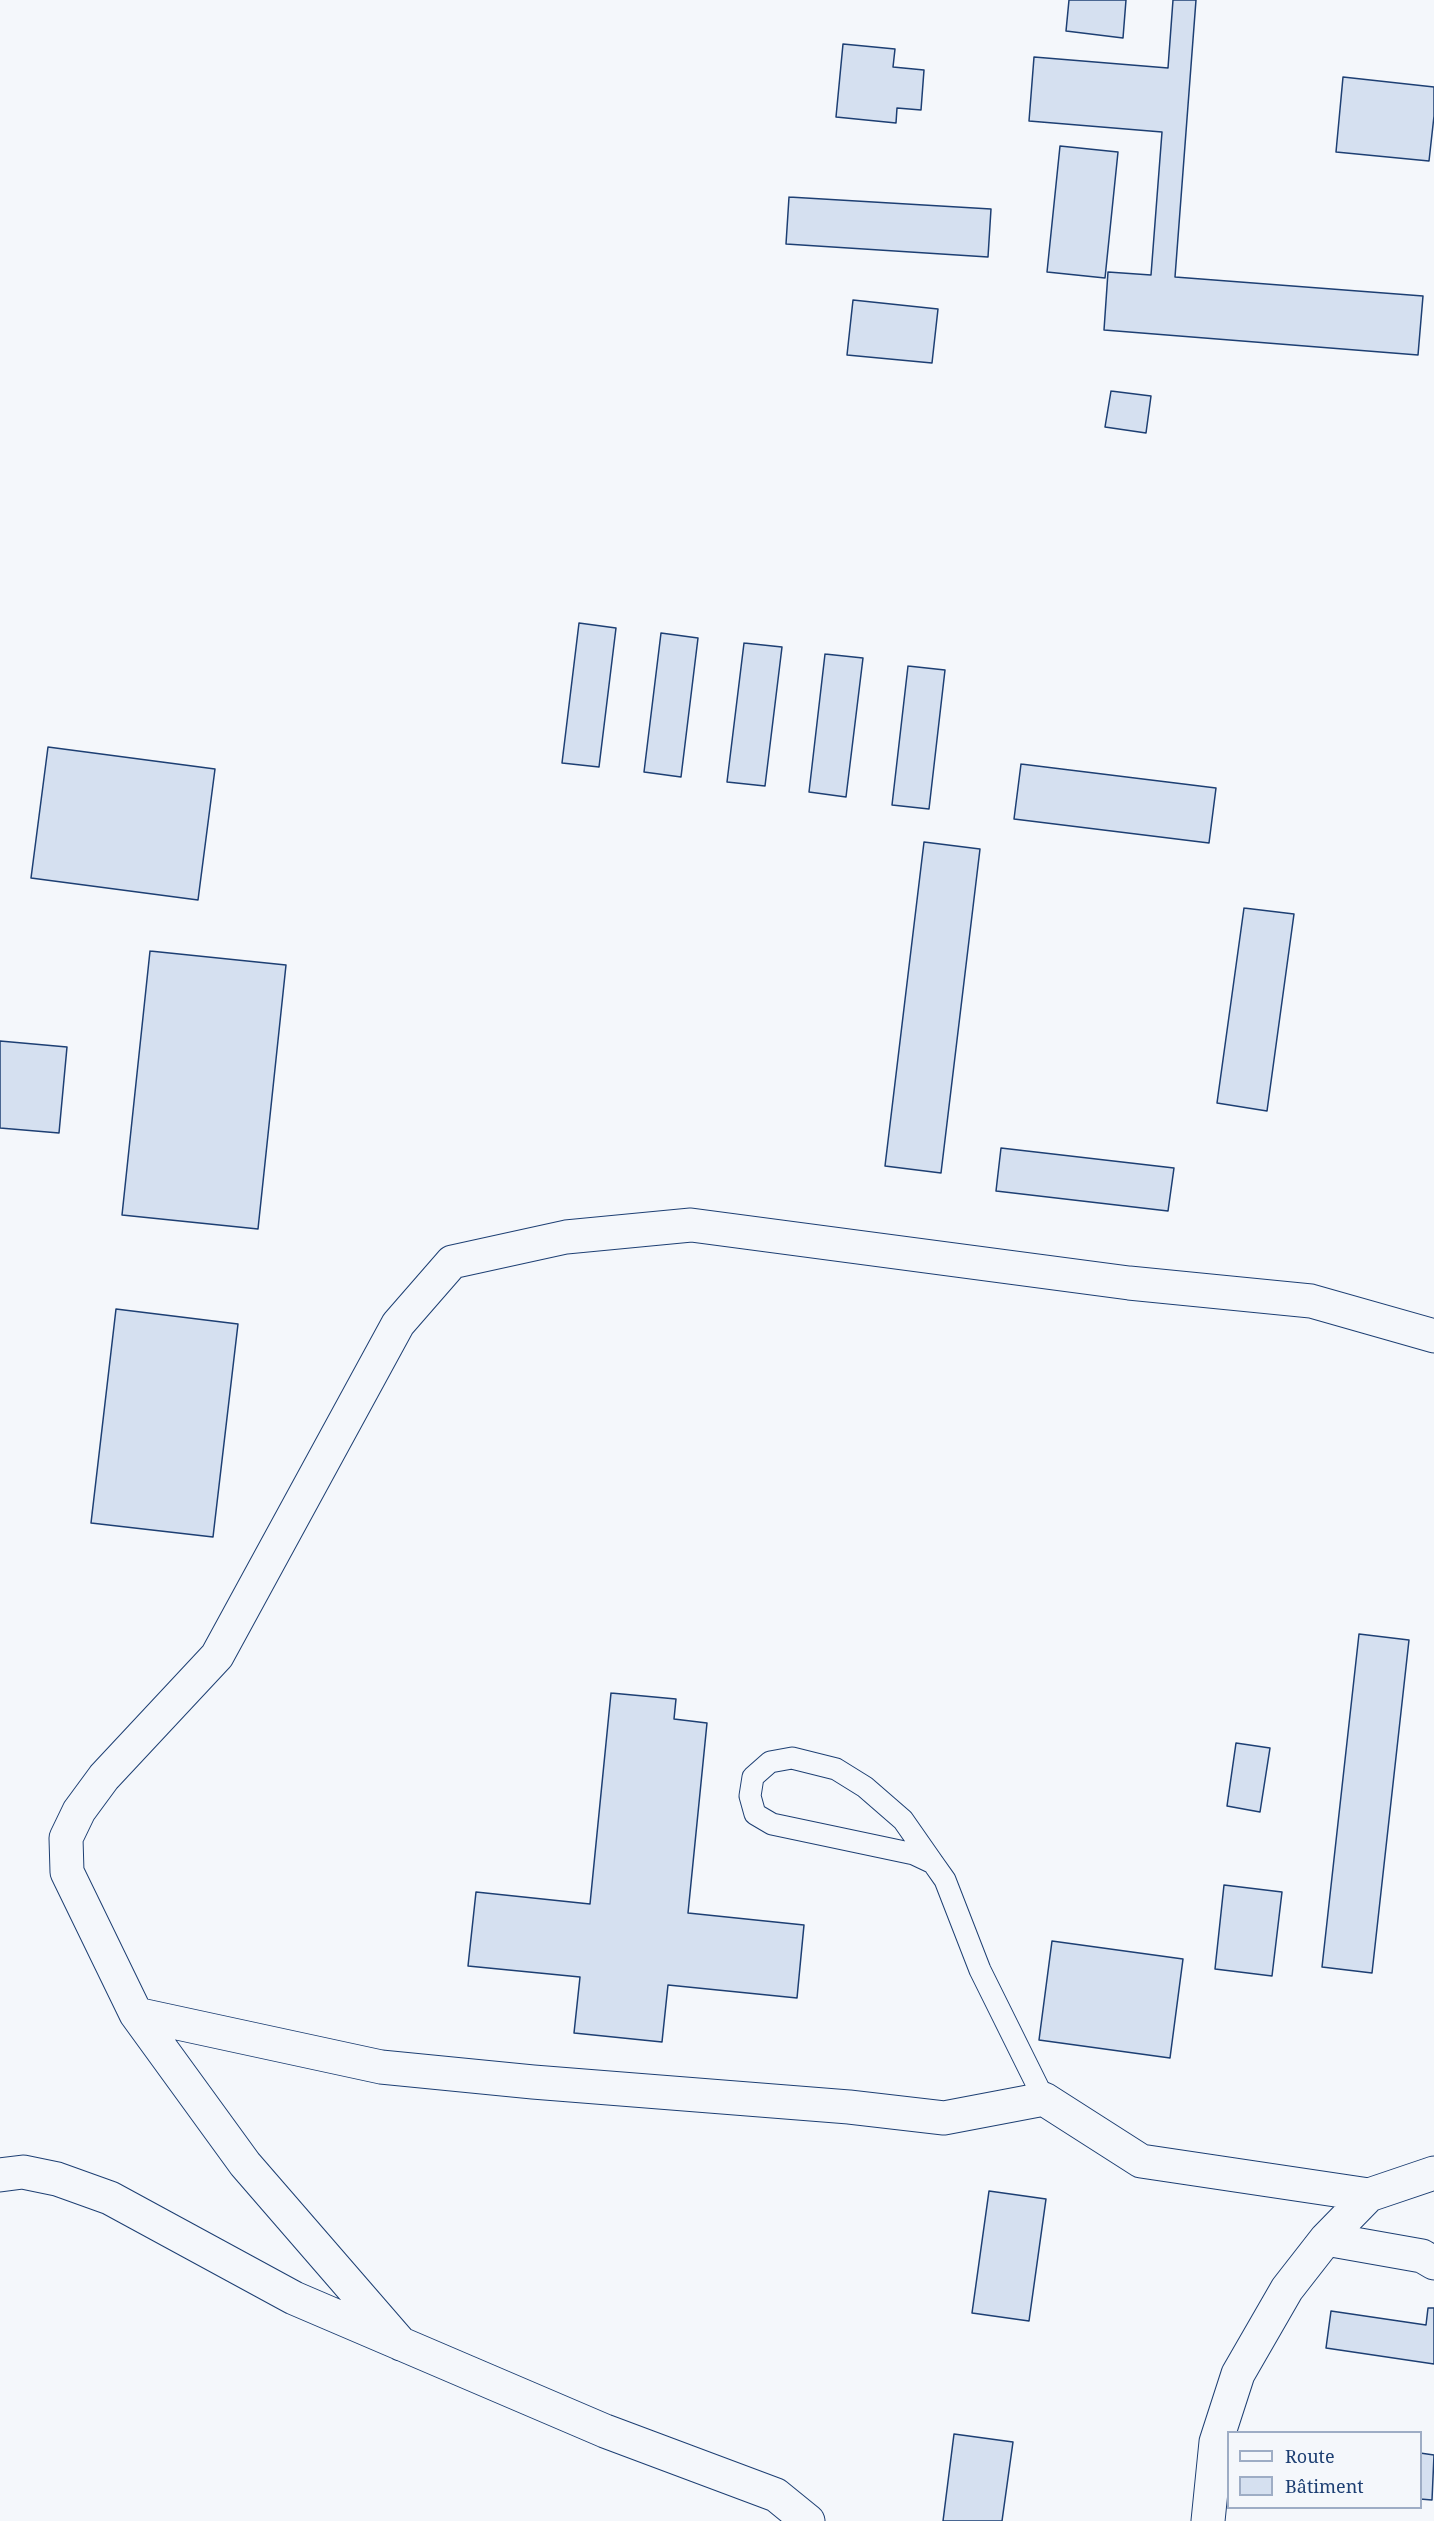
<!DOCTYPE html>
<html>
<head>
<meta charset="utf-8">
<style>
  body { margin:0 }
  #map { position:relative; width:1434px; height:2521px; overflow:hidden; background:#f4f7fb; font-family:"Noto Serif",serif }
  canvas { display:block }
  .legend { position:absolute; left:1227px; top:2431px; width:195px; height:78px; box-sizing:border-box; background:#f4f7fb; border:2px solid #9eadc5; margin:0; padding:8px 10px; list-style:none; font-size:18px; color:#1d3f73 }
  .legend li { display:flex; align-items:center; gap:12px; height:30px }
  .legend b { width:30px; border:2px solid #9eadc5 }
</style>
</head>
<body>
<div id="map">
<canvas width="1434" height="2521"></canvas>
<ul class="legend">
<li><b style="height:8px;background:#f4f7fb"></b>Route</li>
<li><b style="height:16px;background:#d5e0f0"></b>Bâtiment</li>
</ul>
</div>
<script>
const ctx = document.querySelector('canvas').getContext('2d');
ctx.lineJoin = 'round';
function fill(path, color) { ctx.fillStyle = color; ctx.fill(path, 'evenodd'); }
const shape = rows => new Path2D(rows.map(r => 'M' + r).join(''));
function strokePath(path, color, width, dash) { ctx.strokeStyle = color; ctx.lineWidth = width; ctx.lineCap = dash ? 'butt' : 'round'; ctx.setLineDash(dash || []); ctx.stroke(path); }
const building = shape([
  [1069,0,1126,0,1123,38,1066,31,1069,0],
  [1173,0,1196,0,1175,277,1423,296,1418,355,1104,330,1108,272,1151,275,1162,132,1029,121,1034,57,1168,68,1173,0],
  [843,44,895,49,893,67,924,70,921,110,897,108,896,123,836,117,843,44],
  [1343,77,1434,87,1434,116,1429,161,1336,152,1343,77],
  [1060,146,1118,152,1105,278,1047,272,1060,146],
  [789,197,991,209,988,257,786,244,789,197],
  [853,300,938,309,932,363,847,355,853,300],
  [1111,391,1151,396,1146,433,1105,427,1111,391],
  [579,623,616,628,599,767,562,763,579,623],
  [661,633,698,638,681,777,644,772,661,633],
  [744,643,782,647,765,786,727,782,744,643],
  [825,654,863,658,846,797,809,792,825,654],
  [908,666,945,670,929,809,892,805,908,666],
  [48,747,215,769,198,900,31,878,48,747],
  [1021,764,1216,788,1209,843,1014,819,1021,764],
  [924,842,980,849,941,1173,885,1166,924,842],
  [1244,908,1294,914,1267,1111,1217,1103,1244,908],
  [150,951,286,965,258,1229,122,1215,150,951],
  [0,1041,67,1047,59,1133,0,1128,0,1041],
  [1001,1148,1174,1168,1168,1211,996,1191,1001,1148],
  [116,1309,238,1324,213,1537,91,1523,116,1309],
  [1359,1634,1409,1640,1372,1973,1322,1967,1359,1634],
  [611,1693,676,1699,674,1719,707,1723,688,1913,804,1925,797,1998,668,1985,662,2042,574,2033,580,1977,468,1966,476,1892,590,1904,611,1693],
  [1236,1743,1270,1748,1260,1812,1227,1806,1236,1743],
  [1224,1885,1282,1892,1272,1976,1215,1969,1224,1885],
  [1052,1941,1183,1959,1170,2058,1039,2040,1052,1941],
  [989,2191,1046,2199,1029,2321,972,2313,989,2191],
  [1428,2308,1434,2308,1434,2364,1326,2348,1331,2311,1426,2325,1428,2308],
  [954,2434,1013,2442,1002,2521,943,2521,954,2434],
  [1420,2453,1434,2455,1432,2500,1420,2499,1420,2453]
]);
fill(building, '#d5e0f0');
strokePath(building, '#1d3f73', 1.5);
const service = shape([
  [933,1863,914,1854,772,1824,755,1814,750,1796,753,1777,770,1762,792,1758,836,1769,865,1787,903,1820,933,1863,945,1880,980,1970,1044,2099]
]);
const minor = shape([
  [136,2014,381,2067,533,2082,849,2107,944,2118,1044,2099,1141,2161,1369,2195],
  [0,2175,23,2172,57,2179,110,2198,294,2298,605,2431,776,2495,808,2521],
  [1326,2239,1422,2256,1434,2263],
  [401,2344,245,2164,136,2014,67,1872,66,1838,79,1811,104,1777,217,1656,398,1324,452,1262,566,1237,691,1225,1129,1283,1311,1301,1434,1336],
  [1208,2521,1216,2442,1238,2374,1287,2289,1326,2239,1369,2195,1434,2173]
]);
strokePath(service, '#1d3f73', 23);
strokePath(minor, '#1d3f73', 35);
strokePath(service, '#f4f7fb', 21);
strokePath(minor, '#f4f7fb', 33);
</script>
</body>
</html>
